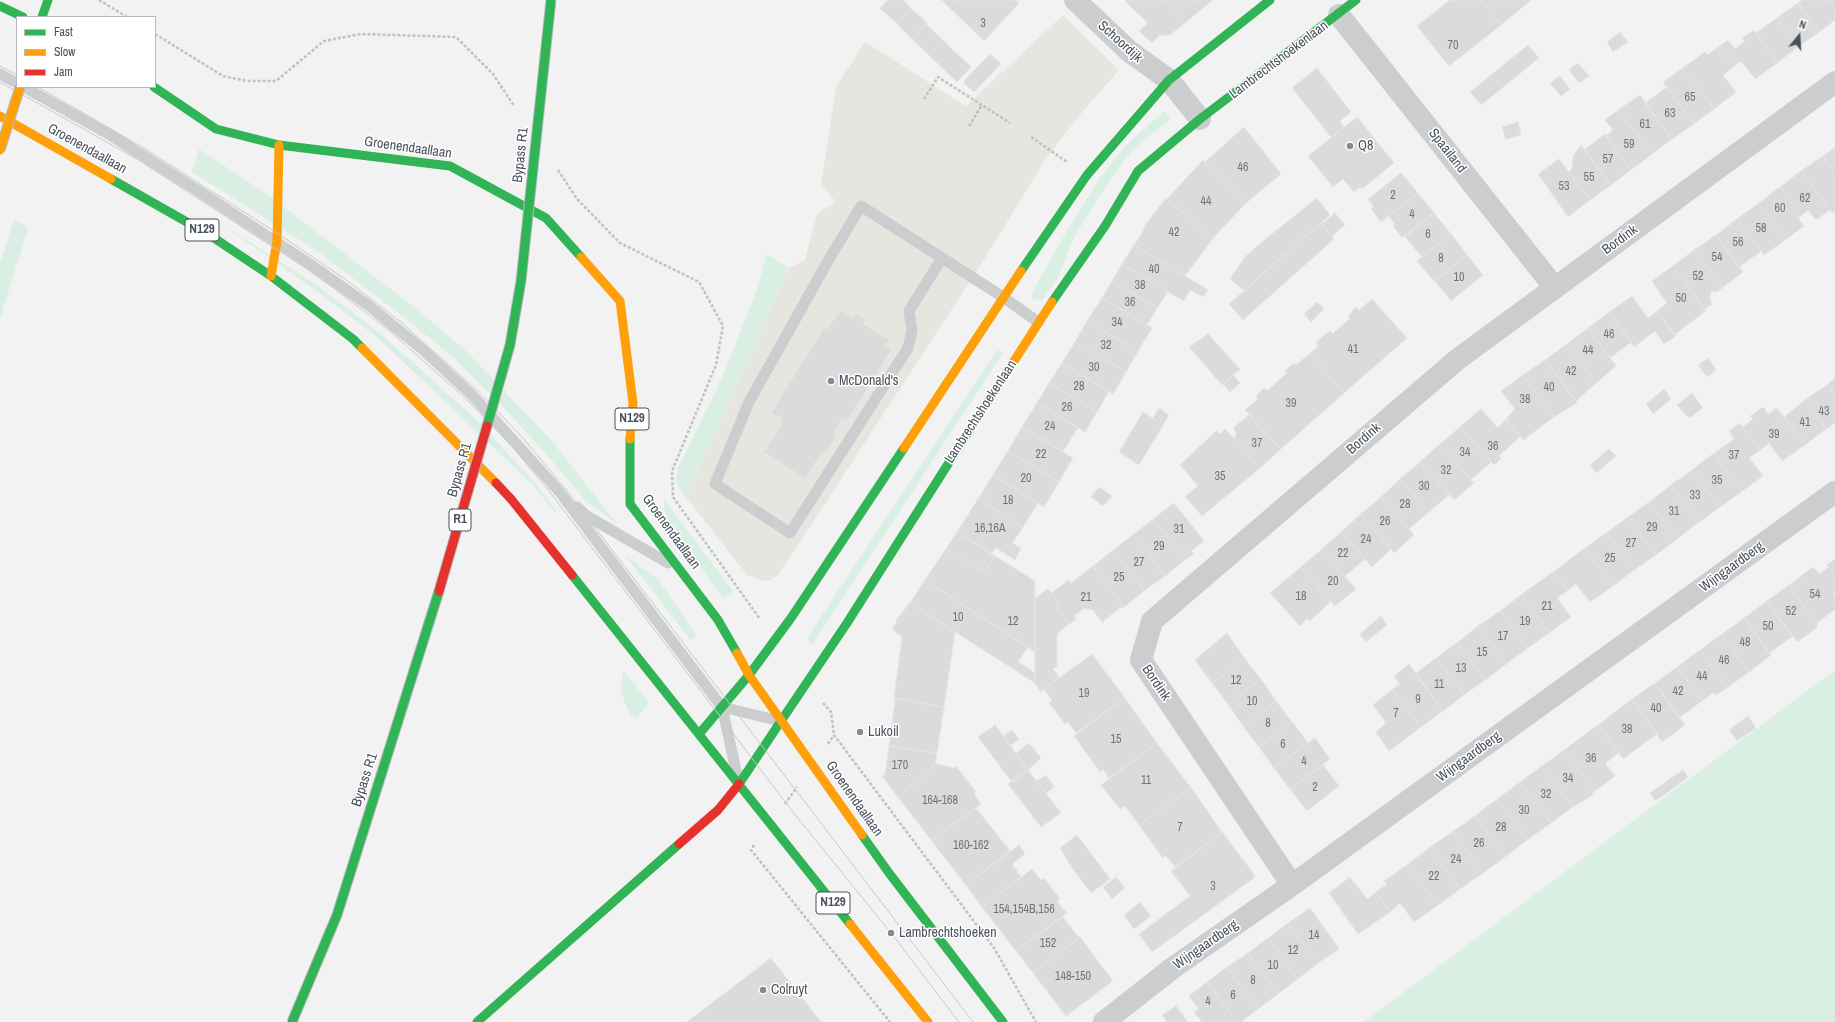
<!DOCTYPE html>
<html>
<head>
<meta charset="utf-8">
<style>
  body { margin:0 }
  #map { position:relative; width:1835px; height:1022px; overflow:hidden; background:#f2f2f2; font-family:"Archivo Narrow",sans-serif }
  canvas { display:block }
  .legend { position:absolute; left:16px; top:16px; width:140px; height:72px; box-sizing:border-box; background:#fff; border:1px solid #b7babe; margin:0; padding:5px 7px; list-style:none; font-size:12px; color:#4a525d }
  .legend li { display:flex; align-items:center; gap:8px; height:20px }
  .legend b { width:20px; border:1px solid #b7babe }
  .north { position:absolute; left:1779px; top:16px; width:40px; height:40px; -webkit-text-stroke:3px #fff; paint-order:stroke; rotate:18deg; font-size:11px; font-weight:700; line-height:16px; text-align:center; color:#4a525d }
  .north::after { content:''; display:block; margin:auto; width:14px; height:18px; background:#4a525d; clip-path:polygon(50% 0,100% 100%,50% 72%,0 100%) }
</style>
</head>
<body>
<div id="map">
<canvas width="1835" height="1022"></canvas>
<ul class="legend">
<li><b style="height:5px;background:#30b455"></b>Fast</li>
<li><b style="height:5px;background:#ff9f0a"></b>Slow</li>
<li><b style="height:5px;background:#e5322d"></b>Jam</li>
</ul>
<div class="north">N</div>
</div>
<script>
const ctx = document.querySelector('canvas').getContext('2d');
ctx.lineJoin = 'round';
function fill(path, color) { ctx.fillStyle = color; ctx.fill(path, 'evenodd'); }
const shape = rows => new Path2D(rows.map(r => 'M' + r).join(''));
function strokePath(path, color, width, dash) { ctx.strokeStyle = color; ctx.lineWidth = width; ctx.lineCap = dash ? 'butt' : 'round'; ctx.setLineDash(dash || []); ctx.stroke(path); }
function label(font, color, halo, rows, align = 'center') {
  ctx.font = font + ' "Archivo Narrow",sans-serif'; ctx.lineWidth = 3; ctx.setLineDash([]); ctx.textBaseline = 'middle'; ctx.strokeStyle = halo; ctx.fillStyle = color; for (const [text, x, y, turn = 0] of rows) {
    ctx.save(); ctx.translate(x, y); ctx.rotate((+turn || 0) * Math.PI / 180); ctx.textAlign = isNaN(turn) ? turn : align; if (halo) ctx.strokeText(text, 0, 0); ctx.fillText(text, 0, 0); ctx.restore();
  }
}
fill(shape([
  [1063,15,1119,70,1078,117,1045,160,982,263,779,574,771,580,763,581,747,575,686,497,789,268,805,260,817,214,836,202,821,185,836,87,865,42,966,106]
]), '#e6e5e0');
fill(shape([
  [1164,111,1169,114,1170,120,1141,142,1131,152,1107,184,1076,234,1068,251,1058,278,1042,300,1032,299,1031,296,1033,291,1068,229,1100,178,1124,147],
  [199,149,271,197,419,311,466,351,552,441,617,524,586,501,541,448,498,402,455,359,410,322,320,253,192,172],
  [14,219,28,228,0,319,0,264],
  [217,221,321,288,381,334,478,421,536,484,556,511,555,513,534,486,378,338,318,292],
  [767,254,789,268,686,497,678,487,676,480,678,468,723,376,756,292],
  [997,350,1003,353,812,645,807,638],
  [664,499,733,591,723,599,666,518,664,509],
  [625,555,658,579,697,636,691,641],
  [623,670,649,703,637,718,630,715,621,692],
  [1835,670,1835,1022,1364,1022]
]), '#d9efe3');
const building = shape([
  [888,0,903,0,911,8,896,23,880,8,888,0],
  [942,0,955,0,949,7,942,0],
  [955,0,1015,0,1019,3,984,41,949,7,955,0],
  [1126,0,1163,0,1185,23,1170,35,1160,35,1152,43,1139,31,1148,23,1125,1,1126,0],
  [1163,0,1198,0,1204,7,1185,23,1163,0],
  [1198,0,1213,0,1204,7,1198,0],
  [1450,0,1481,0,1501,25,1449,66,1417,26,1450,0],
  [1481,0,1531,0,1501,25,1481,0],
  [1802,0,1828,0,1835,9,1835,20,1819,32,1798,3,1802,0],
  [1828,0,1835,0,1835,9,1828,0],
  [1798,3,1819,32,1798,47,1777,18,1798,3],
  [911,8,927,23,912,39,896,23,911,8],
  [1777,18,1798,47,1777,63,1756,33,1777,18],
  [926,24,971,67,957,82,912,39,926,24],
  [1754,30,1777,63,1755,79,1741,61,1732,68,1717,48,1728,40,1735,49,1745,41,1742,38,1754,30],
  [1620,32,1628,42,1613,52,1607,42,1620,32],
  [1528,45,1539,58,1481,105,1470,92,1528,45],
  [1717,48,1732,68,1723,75,1736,92,1714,109,1683,68,1705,52,1708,55,1717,48],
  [990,54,1001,64,974,92,963,82,990,54],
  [1578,63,1589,76,1579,83,1569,70,1578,63],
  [1317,68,1351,112,1340,121,1344,127,1331,137,1292,88,1317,68],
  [1683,68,1714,109,1694,124,1663,82,1683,68],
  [1560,76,1570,89,1561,96,1550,83,1560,76],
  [1667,87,1694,124,1672,139,1645,103,1667,87],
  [1640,95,1672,139,1652,154,1618,110,1640,95],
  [1618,110,1652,154,1631,170,1606,136,1613,130,1605,120,1618,110],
  [1357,117,1394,163,1362,189,1360,187,1354,192,1343,179,1333,187,1308,156,1357,117],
  [1518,122,1521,135,1506,139,1502,127,1518,122],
  [1244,127,1281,174,1245,204,1205,162,1244,127],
  [1605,134,1631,170,1611,185,1584,150,1605,134],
  [1581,145,1611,185,1590,200,1569,172,1572,169,1573,156,1581,145],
  [1835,147,1835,173,1823,156,1835,147],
  [1823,156,1835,173,1835,211,1832,213,1801,171,1823,156],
  [1559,159,1590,200,1568,217,1538,174,1559,159],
  [1203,160,1245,204,1213,238,1167,199,1203,160],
  [1801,171,1830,210,1816,220,1808,210,1801,216,1780,187,1801,171],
  [1401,173,1418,193,1381,222,1371,209,1374,207,1368,199,1401,173],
  [1780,187,1801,216,1798,218,1804,226,1785,240,1759,203,1780,187],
  [1418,193,1434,213,1402,238,1393,226,1395,224,1389,216,1418,193],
  [1166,198,1213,238,1185,276,1134,245,1145,228,1144,227,1166,198],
  [1317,198,1330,215,1244,290,1230,279,1245,257,1263,241,1317,198],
  [1759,203,1785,240,1764,255,1737,219,1759,203],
  [1335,213,1345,225,1332,236,1322,224,1335,213],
  [1434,213,1451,234,1422,257,1405,237,1434,213],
  [1737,219,1761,251,1739,267,1716,235,1737,219],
  [1321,223,1334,239,1243,320,1229,304,1321,223],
  [1451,234,1467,255,1434,281,1417,261,1451,234],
  [1716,235,1743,272,1722,288,1694,250,1716,235],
  [1134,245,1185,276,1208,290,1203,297,1190,290,1184,301,1168,292,1122,264,1134,245],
  [1694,250,1722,288,1717,292,1711,291,1710,299,1712,304,1705,309,1673,266,1694,250],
  [1467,255,1483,275,1451,301,1435,281,1467,255],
  [1122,264,1168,292,1157,308,1112,281,1122,264],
  [1673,266,1706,311,1674,335,1657,311,1667,303,1652,281,1673,266],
  [1112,281,1157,308,1147,325,1102,298,1112,281],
  [1632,296,1648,318,1657,311,1676,336,1664,344,1655,331,1634,347,1609,312,1632,296],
  [1102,298,1152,328,1138,351,1087,321,1102,298],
  [1372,299,1407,338,1344,393,1309,354,1319,346,1316,342,1330,331,1333,334,1350,318,1348,316,1356,307,1359,310,1372,299],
  [1317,302,1324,309,1311,322,1304,314,1317,302],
  [841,310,854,318,856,314,866,319,863,324,889,340,885,346,892,349,848,419,841,420,834,434,835,439,827,451,821,452,822,455,819,456,806,477,806,479,804,480,803,477,766,453,763,454,763,452,765,451,781,426,780,417,771,413,824,328,827,330,841,310],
  [1609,312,1631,342,1610,358,1588,328,1609,312],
  [1087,321,1138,351,1126,372,1075,342,1087,321],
  [1588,328,1616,366,1596,383,1567,344,1588,328],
  [1208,334,1240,369,1222,385,1189,347,1208,334],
  [1075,342,1126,372,1113,394,1062,363,1075,342],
  [1567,344,1596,383,1576,401,1545,360,1567,344],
  [1309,354,1344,393,1281,449,1245,410,1258,399,1256,396,1264,388,1267,391,1287,373,1285,371,1293,363,1296,365,1309,354],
  [1708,358,1716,370,1707,377,1698,365,1708,358],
  [1545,360,1577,403,1554,417,1523,375,1545,360],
  [1062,363,1109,391,1097,412,1049,383,1062,363],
  [1233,375,1240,383,1230,392,1223,384,1233,375],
  [1523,375,1554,417,1523,440,1506,419,1515,409,1501,391,1523,375],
  [1835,378,1835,396,1827,385,1835,378],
  [1049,383,1097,412,1085,432,1037,403,1049,383],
  [1827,385,1835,396,1835,423,1826,429,1805,400,1827,385],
  [1664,389,1671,399,1653,414,1646,404,1664,389],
  [1692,393,1703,408,1689,418,1677,405,1692,393],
  [1805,400,1826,429,1805,445,1784,417,1805,400],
  [1037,403,1078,428,1063,451,1022,427,1037,403],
  [1763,407,1768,414,1777,408,1805,445,1782,461,1769,443,1760,450,1743,427,1753,419,1750,416,1763,407],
  [1159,408,1169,415,1163,425,1153,418,1159,408],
  [1481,409,1498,428,1506,419,1520,437,1499,456,1501,459,1494,465,1460,427,1481,409],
  [1143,412,1163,425,1139,465,1119,452,1143,412],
  [1249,415,1281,449,1260,468,1233,438,1237,434,1233,428,1249,415],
  [1740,423,1760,450,1749,458,1763,476,1741,492,1714,453,1734,439,1729,431,1740,423],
  [1022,427,1073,458,1059,482,1008,451,1022,427],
  [1460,427,1491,462,1471,480,1440,444,1460,427],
  [1225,429,1260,468,1202,516,1185,497,1198,486,1180,465,1216,431,1220,434,1225,429],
  [1440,444,1474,483,1454,500,1420,462,1440,444],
  [1609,449,1616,456,1596,473,1590,465,1609,449],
  [1008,451,1059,482,1044,507,993,475,1008,451],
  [1714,453,1741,492,1720,507,1692,470,1714,453],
  [1420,462,1449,495,1429,512,1400,479,1420,462],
  [1692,470,1720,507,1698,523,1671,485,1692,470],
  [993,475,1038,503,1023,527,978,499,993,475],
  [1400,479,1429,512,1409,529,1381,497,1400,479],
  [1671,485,1698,523,1677,539,1649,502,1671,485],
  [1099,487,1112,496,1103,506,1091,497,1099,487],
  [1381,497,1414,535,1394,553,1361,514,1381,497],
  [978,499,1023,527,1012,543,1021,548,1015,560,996,548,992,553,957,532,978,499],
  [1649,502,1677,539,1656,555,1628,517,1649,502],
  [1174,503,1204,541,1191,551,1194,554,1185,560,1153,519,1174,503],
  [1361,514,1391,549,1372,567,1341,532,1361,514],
  [1628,517,1656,555,1634,570,1606,533,1628,517],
  [1153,519,1185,560,1165,576,1134,534,1153,519],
  [957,532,995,556,984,572,946,549,957,532],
  [1341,532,1365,559,1345,576,1321,550,1341,532],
  [1606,533,1634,570,1613,586,1585,548,1606,533],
  [1134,534,1165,576,1144,591,1113,550,1134,534],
  [1585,548,1613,586,1590,602,1576,584,1567,591,1553,572,1585,548],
  [946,549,984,572,995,556,1035,581,1035,652,925,580,946,549],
  [1113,550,1144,591,1124,607,1093,566,1113,550],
  [1321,550,1356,589,1335,606,1301,567,1321,550],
  [1835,559,1835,576,1827,565,1835,559],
  [1093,566,1124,607,1123,608,1121,607,1103,621,1103,623,1092,609,1090,610,1085,608,1074,616,1076,619,1069,624,1057,607,1059,603,1051,593,1069,580,1071,583,1093,566],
  [1301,567,1331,601,1310,621,1307,619,1300,626,1270,593,1301,567],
  [1813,567,1819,574,1829,567,1835,576,1835,592,1833,594,1835,597,1835,609,1816,624,1789,585,1813,567],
  [1553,572,1567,591,1557,598,1571,617,1549,633,1521,595,1553,572],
  [925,580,1028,647,1018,662,1035,673,1035,683,910,603,925,580],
  [1789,585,1818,627,1797,642,1767,601,1789,585],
  [1048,589,1059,603,1057,607,1069,624,1057,634,1057,666,1053,669,1059,677,1041,692,1035,683,1035,598,1048,589],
  [1521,595,1549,633,1528,648,1500,611,1521,595],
  [1767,601,1792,637,1769,653,1744,618,1767,601],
  [910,603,955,632,944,707,894,698,902,637,892,629,897,621,896,620,910,603],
  [1500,611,1528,648,1506,664,1478,626,1500,611],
  [1381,616,1387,625,1366,642,1360,634,1381,616],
  [1744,618,1771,655,1749,672,1722,634,1744,618],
  [1478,626,1506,664,1485,680,1458,642,1478,626],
  [1227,633,1245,659,1212,683,1195,660,1227,633],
  [1722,634,1749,672,1727,688,1700,650,1722,634],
  [1458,642,1485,680,1464,695,1436,658,1458,642],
  [1700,650,1727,688,1716,695,1714,692,1702,701,1677,667,1700,650],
  [1092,654,1125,698,1076,733,1068,722,1065,724,1049,703,1052,700,1044,689,1092,654],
  [1436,658,1464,695,1443,711,1415,674,1436,658],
  [1245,659,1261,679,1228,704,1212,683,1245,659],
  [1409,664,1443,711,1421,727,1393,689,1400,684,1394,676,1409,664],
  [1677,667,1702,701,1679,718,1655,683,1677,667],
  [1261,679,1276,701,1243,726,1228,704,1261,679],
  [1655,683,1685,725,1662,742,1632,699,1655,683],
  [1393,689,1421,727,1389,751,1376,732,1386,723,1373,705,1393,689],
  [894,698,944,707,937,753,889,746,895,700,894,698],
  [1125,698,1157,743,1109,778,1103,769,1100,772,1074,736,1125,698],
  [1632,699,1657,734,1623,759,1598,725,1632,699],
  [1276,701,1292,722,1259,747,1243,726,1276,701],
  [1748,716,1756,728,1737,741,1729,730,1748,716],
  [1292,722,1308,743,1274,768,1259,747,1292,722],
  [995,725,1028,770,1012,782,978,737,995,725],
  [1598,725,1618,753,1605,764,1615,776,1595,791,1564,750,1598,725],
  [1012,730,1019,739,1010,746,1003,736,1012,730],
  [1315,738,1330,759,1290,789,1274,768,1315,738],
  [1029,743,1041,758,1028,770,1016,753,1029,743],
  [1157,743,1191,788,1139,825,1125,806,1120,809,1101,785,1157,743],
  [889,746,937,753,935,765,930,768,932,770,898,797,882,776,885,775,889,746],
  [1564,750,1595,791,1592,793,1593,795,1573,807,1542,766,1564,750],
  [936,764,955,768,956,766,976,792,974,794,981,804,931,840,898,797,932,770,930,768,936,764],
  [1323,765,1339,786,1307,811,1290,789,1323,765],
  [1542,766,1573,807,1551,823,1519,783,1542,766],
  [1028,770,1061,813,1041,827,1008,784,1028,770],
  [1683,770,1688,777,1656,801,1650,793,1683,770],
  [1046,775,1054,787,1046,793,1037,781,1046,775],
  [1519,783,1551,823,1527,840,1497,799,1519,783],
  [1191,788,1222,832,1175,867,1166,856,1163,858,1139,825,1191,788],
  [1497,799,1527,840,1505,857,1475,816,1497,799],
  [976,808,1010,851,966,885,931,840,976,808],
  [1475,816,1505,857,1483,873,1452,832,1475,816],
  [1222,832,1254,874,1254,878,1152,952,1139,934,1190,896,1171,871,1222,832],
  [1452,832,1483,873,1460,889,1429,848,1452,832],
  [1077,835,1110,879,1091,893,1072,868,1060,848,1077,835],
  [1019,845,1025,854,1012,864,1021,877,982,907,966,885,1019,845],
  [1429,848,1460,889,1438,905,1407,865,1429,848],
  [1407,865,1438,905,1414,922,1400,903,1390,912,1376,892,1387,884,1384,881,1407,865],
  [1032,869,1041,880,1044,878,1060,899,1057,902,1067,913,1016,951,982,907,1032,869],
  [1116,877,1125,888,1112,899,1103,887,1116,877],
  [1350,877,1367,899,1376,892,1390,912,1358,934,1329,893,1350,877],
  [1140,902,1151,916,1134,929,1124,915,1140,902],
  [1310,908,1339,949,1318,963,1288,923,1310,908],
  [1063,917,1079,938,1033,973,1016,951,1063,917],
  [1288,923,1318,963,1298,979,1268,938,1288,923],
  [1080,937,1113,981,1066,1016,1033,973,1080,937],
  [1268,938,1298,979,1278,994,1248,953,1268,938],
  [1248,953,1278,994,1258,1009,1227,967,1248,953],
  [771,958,821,1022,687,1022,771,958],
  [1227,967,1258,1009,1241,1022,1237,1022,1207,982,1227,967],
  [1207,982,1237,1022,1202,1022,1194,1012,1199,1009,1189,996,1207,982],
  [1176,1006,1188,1022,1167,1022,1162,1015,1176,1006]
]);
fill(building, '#dbdbdc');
strokePath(building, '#e3e4e5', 1);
strokePath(shape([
  [99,0,127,17],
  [155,34,223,76,247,81,276,81,324,41,361,34,456,37,493,74,514,106],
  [924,99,938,77,1010,123],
  [969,126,982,105],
  [1031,137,1067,162],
  [558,170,577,199,620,243,699,282,723,326,716,365,672,471,673,497,760,619],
  [823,703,831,712,834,735,994,948,1036,1022],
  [828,744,834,735],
  [785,804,797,787],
  [754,845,751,850,890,1022]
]), '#bbc4c2', 2.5, [3, 2]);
strokePath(shape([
  [0,74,17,83],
  [24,87,112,136,197,190,310,264,368,305,422,349,473,396,558,490,722,707,737,775],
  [942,258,909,311,912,330,908,348,790,533,715,484,749,402,828,261,861,206,1003,297,1038,322],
  [577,507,587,516,668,563],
  [722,707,780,721]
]), '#cccdcf', 11);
strokePath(shape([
  [1075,0,1129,51,1169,80,1200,119],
  [1339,15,1555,288],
  [1292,885,1141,660,1152,621,1458,359,1835,82],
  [1104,1022,1174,967,1292,885,1835,492]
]), '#cccdcf', 22);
strokePath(shape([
  [0,6,23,17],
  [42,17,48,0],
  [154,87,216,129,279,145,450,166,546,218,581,257],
  [111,179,208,234,271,276,353,339,362,348],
  [1021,271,1087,175,1169,80,1270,0],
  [1052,302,1105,226,1138,171,1200,119,1356,0],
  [630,439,630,504,718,620,737,653],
  [572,575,850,924],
  [749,675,791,618,904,448],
  [781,721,847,623,969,431],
  [699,734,749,675],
  [739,784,781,721],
  [862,835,889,873,1003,1022],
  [477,1022,679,844]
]), '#30b455', 9);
strokePath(shape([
  [0,116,111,179],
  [581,257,620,301,633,403,630,439],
  [271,276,277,241,279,145],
  [362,348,496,483],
  [969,431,1052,302],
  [904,448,1021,271],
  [737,653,749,675,862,835],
  [850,924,928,1022]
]), '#ff9f0a', 9);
strokePath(shape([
  [496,483,511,499,572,575],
  [679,844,718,810,739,784]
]), '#e5322d', 9);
strokePath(shape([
  [0,66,17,75],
  [0,82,137,159,307,269,335,289,391,332,466,399,511,445,549,491,792,811,891,933,959,1022],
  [38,87,142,147,277,233,345,279,402,323,479,392,522,437,564,487,973,1022]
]), '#c7c8c9', 1);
const fastBridge = shape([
  [487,426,510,345,521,281,551,0],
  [292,1022,337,915,439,591]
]);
const slowBridge = shape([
  [0,150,20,87]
]);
const jamBridge = shape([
  [439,591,487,426]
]);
strokePath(fastBridge, '#b7bbc0', 11, []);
strokePath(slowBridge, '#b7bbc0', 11, []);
strokePath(jamBridge, '#b7bbc0', 11, []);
strokePath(fastBridge, '#30b455', 9);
strokePath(slowBridge, '#ff9f0a', 9);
strokePath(jamBridge, '#e5322d', 9);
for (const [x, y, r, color] of [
  [1350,146,4,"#858a91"],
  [831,381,4,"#858a91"],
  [860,732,4,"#858a91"],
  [891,933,4,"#858a91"],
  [763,990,4,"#858a91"]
]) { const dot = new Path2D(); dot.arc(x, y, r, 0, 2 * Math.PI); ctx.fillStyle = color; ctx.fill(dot); strokePath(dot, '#fff', 1.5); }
label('12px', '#6f757e', null, [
  ["3",983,24],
  ["70",1453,46],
  ["65",1690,98],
  ["63",1670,114],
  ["61",1645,125],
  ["59",1629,145],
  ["57",1608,160],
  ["46",1243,168],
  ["55",1589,178],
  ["53",1564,187],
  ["2",1393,196],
  ["62",1805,199],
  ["44",1206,202],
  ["60",1780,209],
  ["4",1412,215],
  ["58",1761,229],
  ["42",1174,233],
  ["6",1428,235],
  ["56",1738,243],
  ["54",1717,258],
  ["8",1441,259],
  ["40",1154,270],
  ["52",1698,277],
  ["10",1459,278],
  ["38",1140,286],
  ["50",1681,299],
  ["36",1130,303],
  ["34",1117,323],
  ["46",1609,335],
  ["32",1106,346],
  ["41",1353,350],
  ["44",1588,351],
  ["30",1094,368],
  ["42",1571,372],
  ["28",1079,387],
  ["40",1549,388],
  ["38",1525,400],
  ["39",1291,404],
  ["26",1067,408],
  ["43",1824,412],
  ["41",1805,423],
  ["24",1050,427],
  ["39",1774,435],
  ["37",1257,444],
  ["36",1493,447],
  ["34",1465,453],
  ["22",1041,455],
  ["37",1734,456],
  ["32",1446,471],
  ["35",1220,477],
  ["20",1026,479],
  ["35",1717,481],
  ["30",1424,487],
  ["33",1695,496],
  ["18",1008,501],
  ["28",1405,505],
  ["31",1674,512],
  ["26",1385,522],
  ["29",1652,528],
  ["16,16A",990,529],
  ["31",1179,530],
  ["24",1366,540],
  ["27",1631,544],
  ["29",1159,547],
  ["22",1343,554],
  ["25",1610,559],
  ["27",1139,563],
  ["25",1119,578],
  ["20",1333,582],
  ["54",1815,595],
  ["18",1301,597],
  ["21",1086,598],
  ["21",1547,607],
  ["52",1791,612],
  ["10",958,618],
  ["12",1013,622],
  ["19",1525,622],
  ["50",1768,627],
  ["17",1503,637],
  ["48",1745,643],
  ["15",1482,653],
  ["46",1724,661],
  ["13",1461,669],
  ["44",1702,677],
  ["12",1236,681],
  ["11",1439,685],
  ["42",1678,692],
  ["19",1084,694],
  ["9",1418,700],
  ["10",1252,702],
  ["40",1656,709],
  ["7",1396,714],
  ["8",1268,724],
  ["38",1627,730],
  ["15",1116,740],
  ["6",1283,745],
  ["36",1591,759],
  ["4",1304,762],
  ["170",900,766],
  ["34",1568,779],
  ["11",1146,781],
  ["2",1315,788],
  ["32",1546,795],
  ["164-168",940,801],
  ["30",1524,811],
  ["7",1180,828],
  ["28",1501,828],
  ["26",1479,844],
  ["160-162",971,846],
  ["24",1456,860],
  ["22",1434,877],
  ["3",1213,887],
  ["154,154B,156",1024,910],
  ["14",1314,936],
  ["152",1048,944],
  ["12",1293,951],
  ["10",1273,966],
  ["148-150",1073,977],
  ["8",1253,981],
  ["6",1233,996],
  ["4",1208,1002]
]);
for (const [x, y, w] of [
  [202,230,34],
  [632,419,34],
  [460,520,22],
  [833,903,34]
]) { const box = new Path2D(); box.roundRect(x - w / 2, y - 11, w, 22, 3); ctx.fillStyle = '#fff'; ctx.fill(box); strokePath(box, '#4a525d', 1); }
label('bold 13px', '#4a525d', null, [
  ["N129",202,230],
  ["N129",632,419],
  ["R1",460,520],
  ["N129",833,903]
]);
label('14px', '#4a525d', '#fff', [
  ["Schoordijk",1120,42,42],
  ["Lambrechtshoekenlaan",1279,60,-37],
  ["Groenendaallaan",408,148,8],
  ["Groenendaallaan",87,149,29],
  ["Spaailand",1447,151,52],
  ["Bypass R1",521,155,-84],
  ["Bordink",1620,240,-36],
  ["Lambrechtshoekenlaan",981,412,-57],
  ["Bordink",1364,439,-41],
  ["Bypass R1",460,470,-74],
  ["Groenendaallaan",671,532,54],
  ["Wijngaardberg",1732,567,-36],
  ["Bordink",1156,683,56],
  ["Wijngaardberg",1469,757,-36],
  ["Bypass R1",365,780,-72],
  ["Groenendaallaan",854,799,55],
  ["Wijngaardberg",1206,945,-35]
]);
label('14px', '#4a525d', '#fff', [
  ["Q8",1358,146],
  ["McDonald's",839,381],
  ["Lukoil",868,732],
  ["Lambrechtshoeken",899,933],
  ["Colruyt",771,990]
], 'left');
</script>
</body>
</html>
